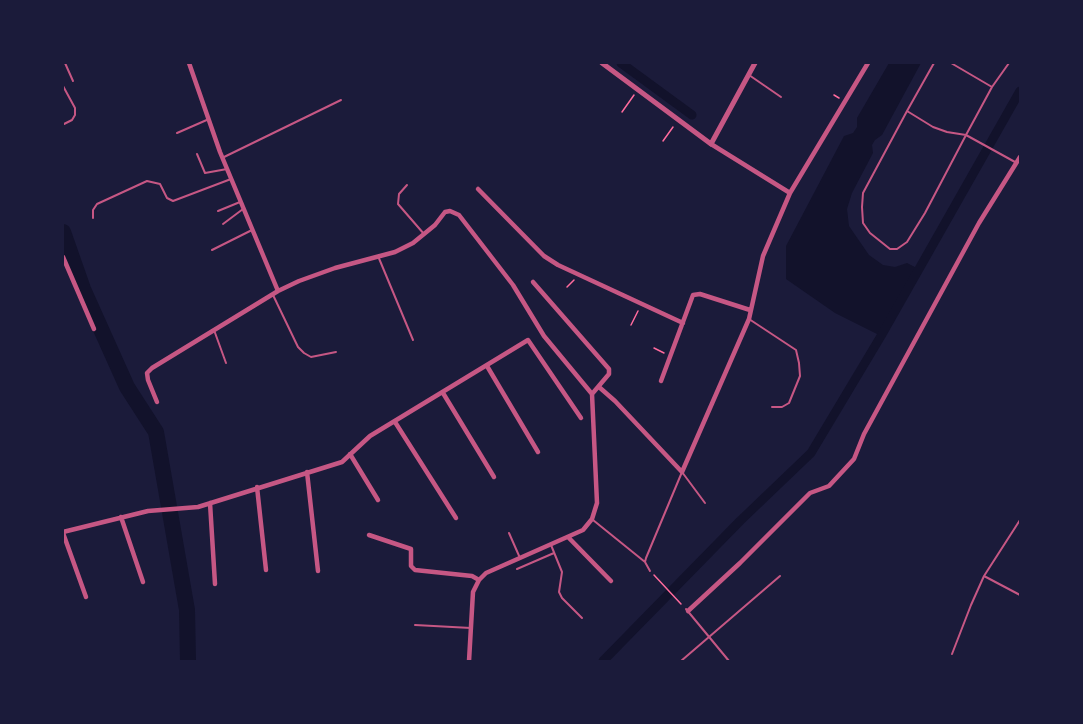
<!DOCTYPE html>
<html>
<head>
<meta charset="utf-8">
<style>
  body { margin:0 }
  #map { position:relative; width:1083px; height:724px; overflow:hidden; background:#1b1b3a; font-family:Overpass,sans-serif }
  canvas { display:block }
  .frame { position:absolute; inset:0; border:64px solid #1b1b3a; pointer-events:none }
</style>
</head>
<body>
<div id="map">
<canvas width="1083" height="724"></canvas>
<div class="frame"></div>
</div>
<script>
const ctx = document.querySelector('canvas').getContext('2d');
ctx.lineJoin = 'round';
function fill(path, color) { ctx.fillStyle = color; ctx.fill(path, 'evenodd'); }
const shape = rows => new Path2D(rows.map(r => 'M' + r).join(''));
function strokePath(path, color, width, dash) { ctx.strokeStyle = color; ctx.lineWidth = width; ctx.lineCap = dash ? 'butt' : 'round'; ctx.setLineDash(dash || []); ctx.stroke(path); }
fill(shape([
  [889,63,921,63,882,135,875,140,872,145,873,153,852,193,847,209,849,226,869,255,883,265,895,267,907,263,919,269,881,336,835,313,786,279,786,246,844,136,853,133,857,127,857,118]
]), '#12122b');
strokePath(shape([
  [621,63,692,115],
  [603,661,740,521,811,453,881,336,1020,91]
]), '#12122b', 9);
strokePath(shape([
  [63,232,83,289,127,387,156,432,187,610,188,661]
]), '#12122b', 16);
strokePath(shape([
  [834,95,839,98],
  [622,112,634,95],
  [663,141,673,127],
  [567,287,574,280],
  [631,325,638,311],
  [654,348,664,353],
  [654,575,681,604]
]), '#ff6b9d', 1.5);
strokePath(shape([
  [65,63,73,81],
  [951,63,992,87],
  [1009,63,992,87,966,135,925,213,907,242,897,249,890,249,870,233,863,223,862,207,863,193,907,111,933,127,947,132,966,135,1015,162],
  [749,75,781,97],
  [63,86,75,108,75,115,72,120,64,124],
  [907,111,934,63],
  [177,133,209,119],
  [197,154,205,173,227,169],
  [222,158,341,100],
  [407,185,399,194,398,204,424,234],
  [218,211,240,202],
  [93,218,93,210,97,204,147,181,160,184,167,198,173,201,231,179],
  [223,224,243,209],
  [212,250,252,230],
  [378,256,413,340],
  [273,295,298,347,304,353,311,357,336,352],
  [749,319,796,350,799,363,800,376,789,403,782,407,772,407],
  [214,330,226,363],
  [593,520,645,562],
  [1020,520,984,576,1020,595],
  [509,533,520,558],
  [551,545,562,572,559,592,562,598,582,618],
  [517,569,554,553],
  [650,571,645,562,646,558,682,472,705,503],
  [686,609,729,661],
  [415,625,471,628],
  [952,654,971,605,984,576],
  [681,661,780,576]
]), '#c65784', 2);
strokePath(shape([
  [189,63,220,152,278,291],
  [711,144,790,193],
  [478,189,544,256,558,265,683,323],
  [63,257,94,329],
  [533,282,609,369,609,374,592,394],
  [487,366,538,452],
  [661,381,693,295,700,294,750,310],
  [599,387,615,401,682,472,749,319,763,256,790,193,868,63],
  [443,393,494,477],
  [157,402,148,380,147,373,152,368,278,291,299,281,335,268,395,252,413,243,435,225,445,212,450,211,459,215,513,285,544,336,592,394,597,503,592,519,583,530,486,573,479,580,473,592,469,661],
  [395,422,456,518],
  [350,454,378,500],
  [307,472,318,571],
  [257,487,266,570],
  [210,503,215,584],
  [121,517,143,582],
  [63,532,148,511,198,507,342,462,370,436,528,340,581,418],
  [63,533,86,597],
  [369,535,411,549,411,566,415,570,472,576,479,580],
  [568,537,611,581],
  [688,611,740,563,810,493,829,486,854,459,864,434,979,223,1020,157]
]), '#c65784', 4.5);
strokePath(shape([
  [602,63,711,144,755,63]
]), '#c65784', 5);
</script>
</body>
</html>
